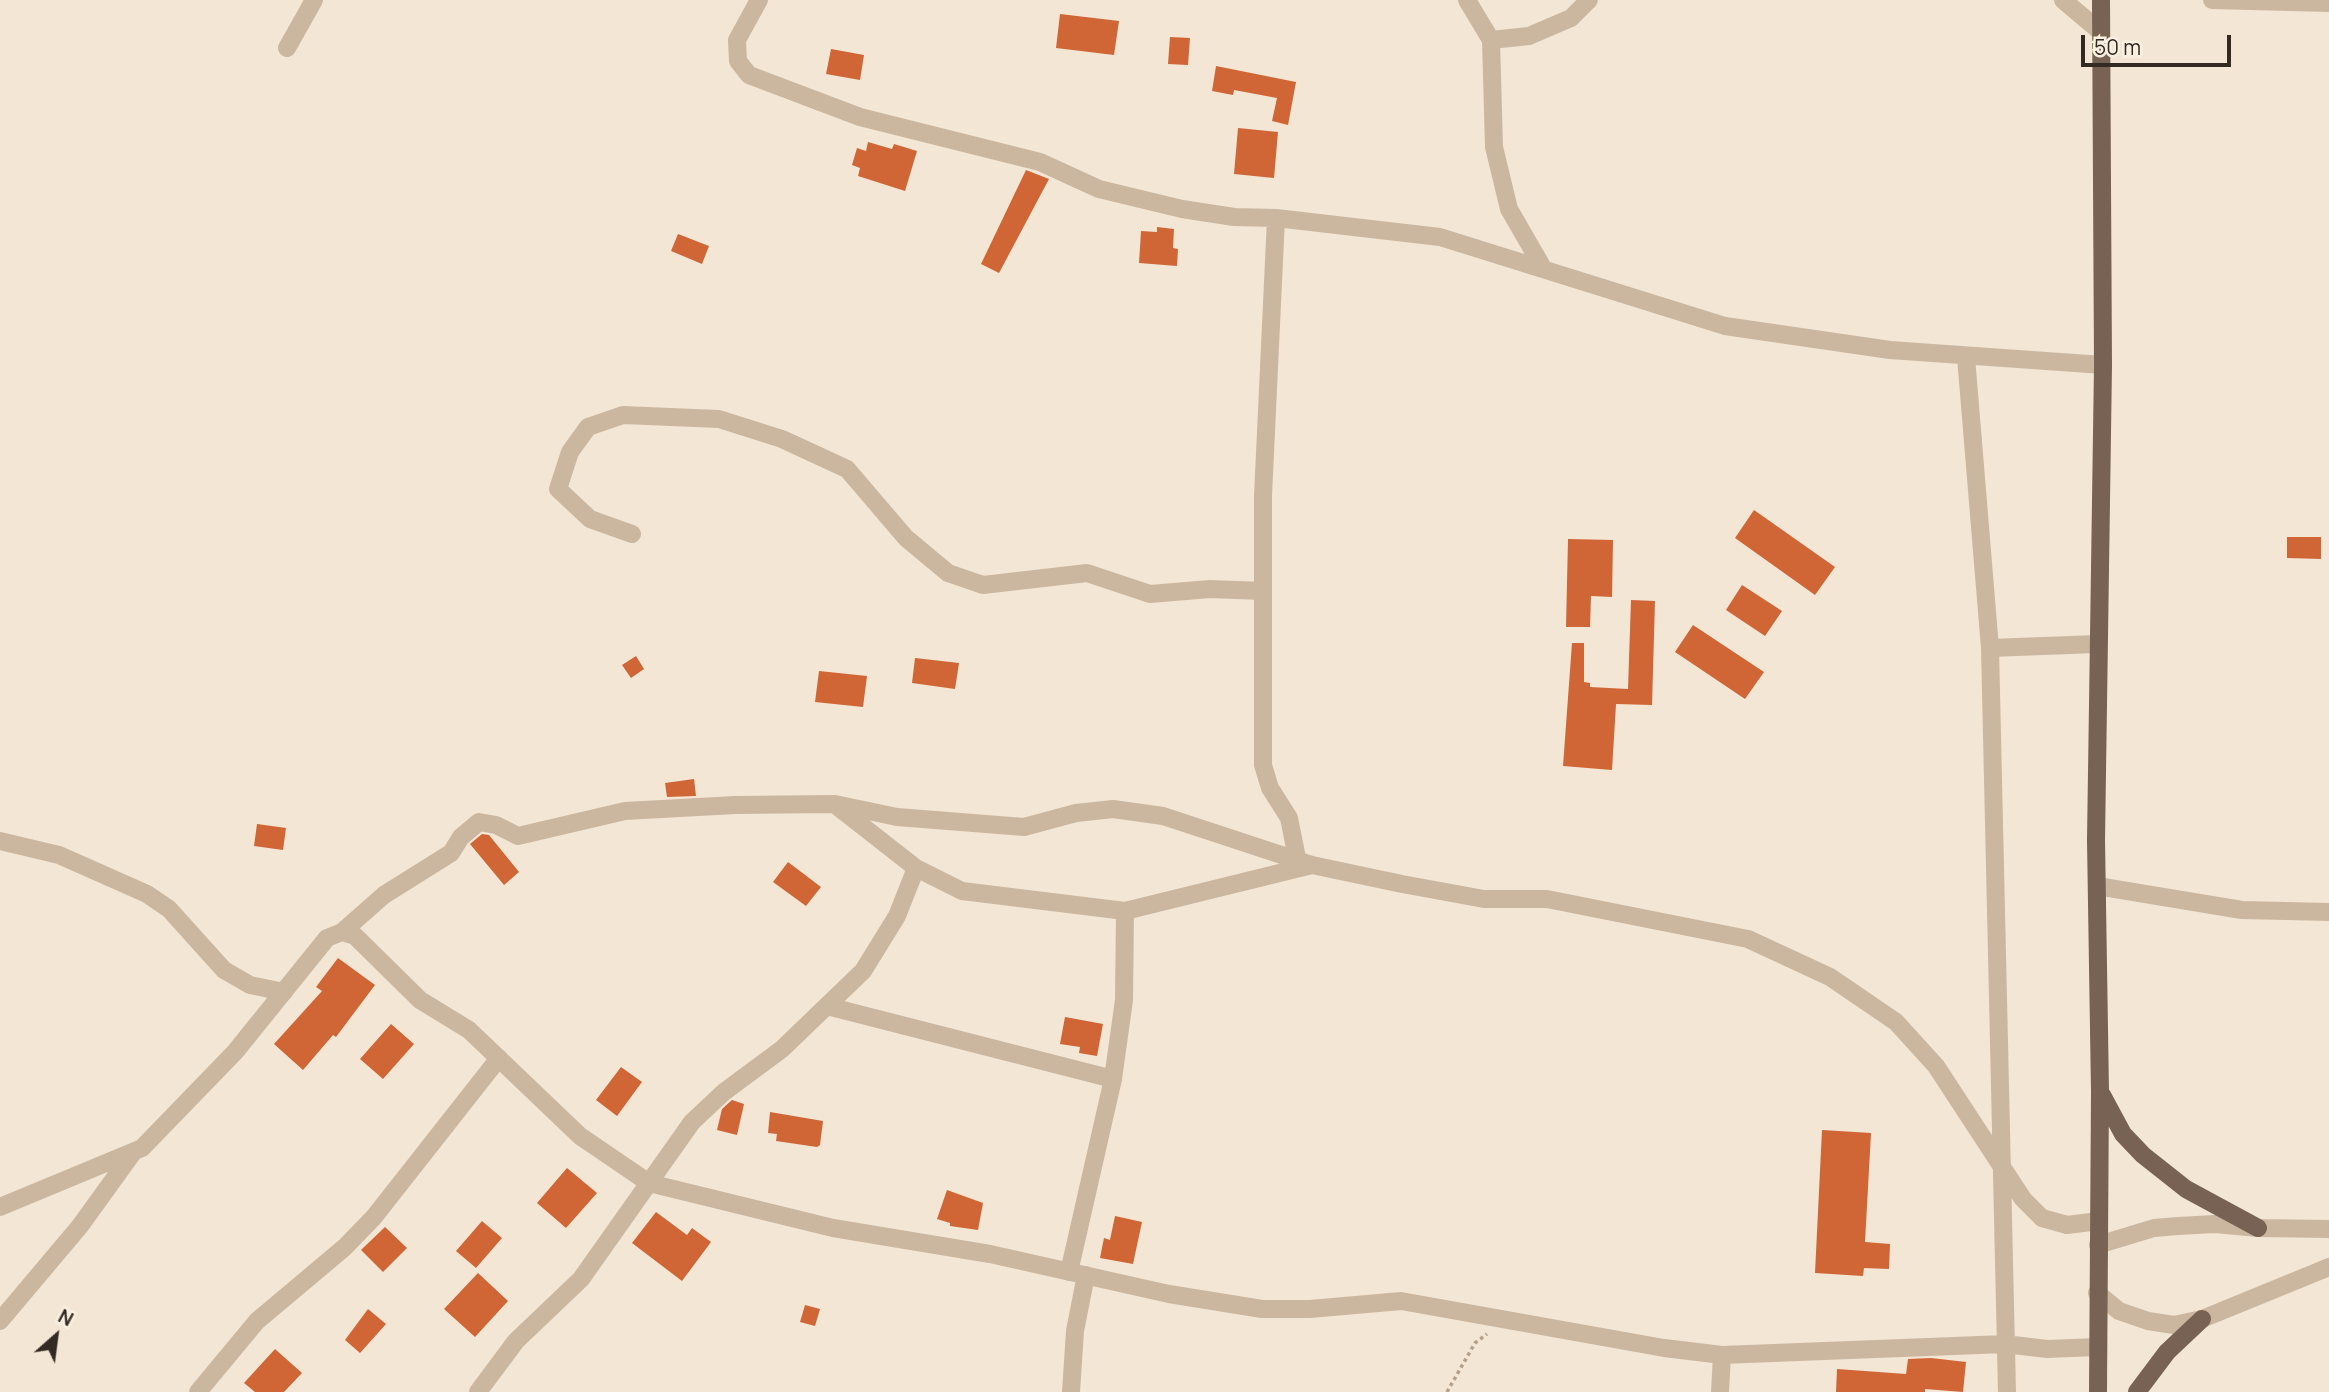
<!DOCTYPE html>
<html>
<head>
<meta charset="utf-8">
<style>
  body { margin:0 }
  #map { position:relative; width:2329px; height:1392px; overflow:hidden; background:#f3e6d5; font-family:Manrope,sans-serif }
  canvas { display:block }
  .north { position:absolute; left:21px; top:1301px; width:70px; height:70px; -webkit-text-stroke:5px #faf0e1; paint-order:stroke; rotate:28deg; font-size:19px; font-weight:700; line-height:28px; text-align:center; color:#342a24 }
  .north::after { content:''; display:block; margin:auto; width:24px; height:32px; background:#342a24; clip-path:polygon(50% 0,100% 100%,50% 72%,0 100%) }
  .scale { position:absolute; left:2081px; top:35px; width:150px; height:32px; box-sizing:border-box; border:4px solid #342a24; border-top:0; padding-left:9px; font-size:21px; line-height:24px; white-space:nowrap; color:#342a24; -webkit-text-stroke:5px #faf0e1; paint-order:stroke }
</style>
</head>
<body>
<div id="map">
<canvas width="2329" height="1392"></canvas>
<div class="north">N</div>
<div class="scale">50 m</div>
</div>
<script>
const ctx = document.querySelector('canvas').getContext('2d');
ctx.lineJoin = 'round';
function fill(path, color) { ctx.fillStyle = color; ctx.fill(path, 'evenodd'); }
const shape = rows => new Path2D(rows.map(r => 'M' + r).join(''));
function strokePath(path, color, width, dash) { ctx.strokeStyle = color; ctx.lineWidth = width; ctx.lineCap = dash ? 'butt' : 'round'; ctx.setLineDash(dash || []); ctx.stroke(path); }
fill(shape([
  [1060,14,1119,21,1114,55,1056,48],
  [1170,37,1190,38,1188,65,1168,64],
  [831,49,864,55,860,80,826,74],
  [1216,66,1296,82,1288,125,1272,121,1277,98,1234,90,1233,95,1212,91],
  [1238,128,1278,132,1274,178,1234,174],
  [868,142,892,149,894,144,917,151,905,191,858,176,860,168,852,165,857,148,866,151],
  [1026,170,1049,179,999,273,981,264],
  [1157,227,1174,229,1173,248,1178,249,1177,266,1139,263,1141,231,1157,232],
  [678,234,709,246,702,264,671,251],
  [1754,510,1835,567,1815,595,1735,538],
  [2287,537,2321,537,2321,559,2287,558],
  [1568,539,1613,540,1612,597,1591,596,1590,627,1566,627],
  [1742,585,1782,611,1765,636,1726,610],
  [1631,600,1655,601,1652,705,1616,704,1612,770,1563,766,1572,643,1584,643,1584,682,1590,683,1590,687,1628,689],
  [1693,625,1764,672,1745,699,1675,652],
  [636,656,644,669,631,678,622,665],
  [915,658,959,663,955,689,912,683],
  [819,671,867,676,863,707,815,702],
  [694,779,696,796,667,797,665,783],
  [257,824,286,828,283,850,254,846],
  [482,834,489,835,519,872,504,885,470,844],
  [788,862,821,887,806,906,773,882],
  [338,958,375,985,336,1037,333,1035,303,1070,274,1044,322,991,316,987],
  [1065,1017,1103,1024,1097,1056,1079,1053,1080,1047,1060,1044],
  [391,1024,414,1044,383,1079,360,1059],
  [621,1067,642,1082,617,1116,596,1100],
  [732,1100,744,1104,737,1135,717,1130,722,1109],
  [770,1112,823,1121,820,1145,817,1147,776,1141,777,1134,768,1133],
  [1822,1130,1871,1133,1865,1242,1890,1244,1889,1269,1864,1268,1863,1276,1815,1273],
  [567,1168,597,1193,566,1228,537,1203],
  [947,1190,983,1203,978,1230,950,1226,950,1223,937,1219],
  [656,1212,687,1235,692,1228,711,1242,682,1281,632,1243],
  [1115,1216,1142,1222,1133,1264,1100,1258,1104,1238,1110,1240],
  [482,1221,502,1238,476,1268,456,1251],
  [385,1227,407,1248,383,1272,361,1250],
  [478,1273,508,1301,475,1337,444,1309],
  [805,1305,820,1309,815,1326,800,1322],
  [368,1309,386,1324,360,1353,345,1340],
  [275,1349,302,1373,284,1392,255,1392,244,1383],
  [1931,1358,1966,1362,1963,1392,1925,1389,1925,1392,1836,1392,1837,1369,1906,1374,1908,1359]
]), '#d06535');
strokePath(shape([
  [1447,1392,1475,1343,1487,1334]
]), '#b7a08a', 3.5, [3.5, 3.5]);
strokePath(shape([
  [759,0,737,40,738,61,749,75,860,117,1040,162,1099,189,1182,209,1234,217,1276,218,1440,237,1725,326,1890,350,2103,365],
  [1467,0,1491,40,1494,147,1509,209,1543,268],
  [2063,0,2101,32],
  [2212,0,2329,3],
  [1491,40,1529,36,1571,18,1589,0],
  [287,48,314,0],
  [1276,218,1263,496,1263,765,1270,788,1289,818,1297,858],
  [1966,357,1990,648,2007,1392],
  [632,534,590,519,558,489,570,452,588,427,623,415,719,419,782,439,847,469,906,538,948,573,983,585,1087,573,1150,594,1210,589,1262,591],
  [1990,648,2097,644],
  [838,807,916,868,962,891,1125,911,1312,865],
  [0,841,59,855,147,894,169,909,224,970,250,985,284,992],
  [2097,886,2242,910,2329,912],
  [342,932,384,895,451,853,461,837,479,822,496,825,518,836,625,811,735,805,835,804,897,817,1024,827,1076,813,1113,809,1163,816,1312,865,1402,884,1484,899,1547,899,1748,939,1830,977,1896,1022,1936,1066,2023,1199,2042,1218,2067,1225,2099,1221],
  [827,1006,1113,1079],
  [0,1207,142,1148,235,1052,327,938,342,932,355,936,420,1000,469,1030,580,1136,649,1183,833,1228,990,1254,1169,1294,1262,1309,1310,1309,1401,1301,1664,1348,1722,1355,2005,1344,2047,1349,2098,1347],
  [2098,1245,2154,1228,2178,1226,2215,1224,2258,1228,2329,1229],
  [1069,1272,1113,1079,1124,1000,1125,911],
  [2097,1293,2119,1311,2148,1321,2174,1325,2202,1319,2329,1267],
  [0,1321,80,1226,132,1154],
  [198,1392,257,1321,345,1247,374,1217,499,1058],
  [478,1392,516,1341,581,1279,692,1122,724,1092,782,1049,863,971,897,916,916,868],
  [1071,1392,1075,1331,1086,1275],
  [1720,1392,1722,1355]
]), '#cbb7a0', 18);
strokePath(shape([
  [2102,1095,2123,1134,2143,1155,2186,1189,2258,1228],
  [2098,1392,2100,1092,2096,840,2103,365,2101,0],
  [2137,1392,2167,1352,2202,1319]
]), '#786253', 18);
</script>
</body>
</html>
